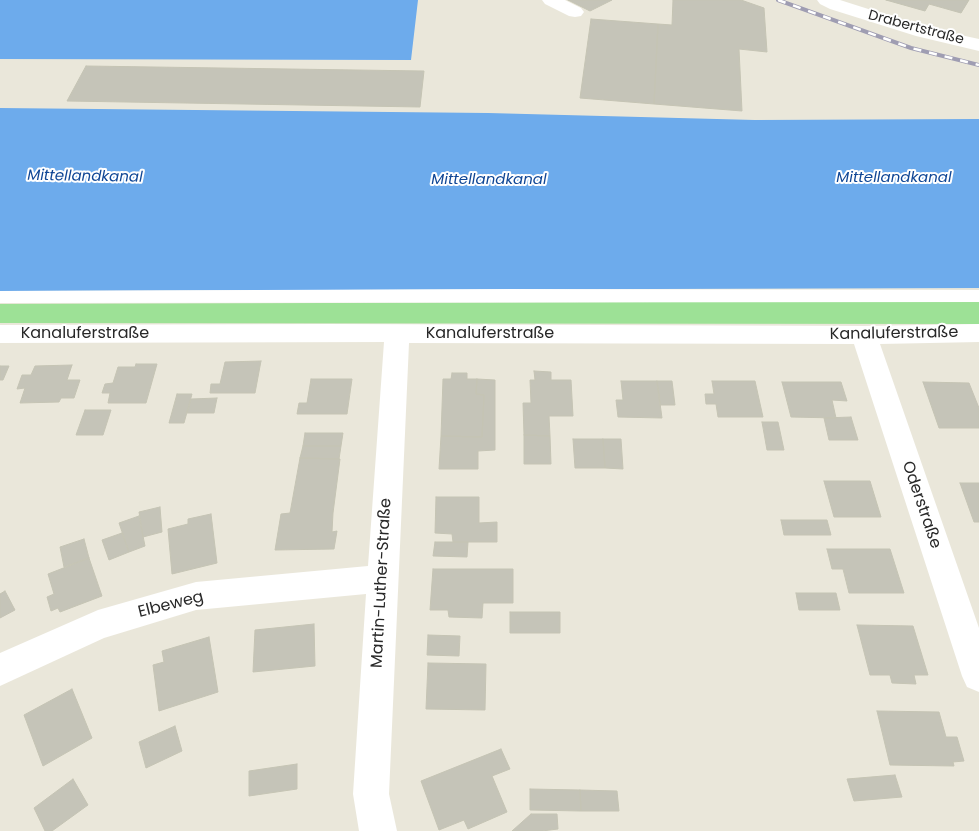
<!DOCTYPE html>
<html>
<head>
<meta charset="utf-8">
<style>
  body { margin:0 }
  canvas { display:block; background:#eae7da }
</style>
</head>
<body>
<canvas width="979" height="831"></canvas>
<script>
const ctx = document.querySelector('canvas').getContext('2d');
ctx.lineJoin = 'round';
function fill(path, color) { ctx.fillStyle = color; ctx.fill(path, 'evenodd'); }
const shape = rows => new Path2D(rows.map(r => 'M' + r).join(''));
function strokePath(path, color, width, dash) { ctx.strokeStyle = color; ctx.lineWidth = width; ctx.lineCap = dash ? 'butt' : 'round'; ctx.setLineDash(dash || []); ctx.stroke(path); }
function label(font, color, halo, rows, align = 'center') {
  ctx.font = font + ' Poppins,sans-serif'; ctx.lineWidth = 4; ctx.setLineDash([]); ctx.textBaseline = 'middle'; ctx.strokeStyle = halo; ctx.fillStyle = color; for (const [text, x, y, turn = 0] of rows) {
    ctx.save(); ctx.translate(x, y); ctx.rotate((+turn || 0) * Math.PI / 180); ctx.textAlign = isNaN(turn) ? turn : align; if (halo) ctx.strokeText(text, 0, 0); ctx.fillText(text, 0, 0); ctx.restore();
  }
}
fill(shape([
  [979,301,979,324,0,323,0,304]
]), '#9de196');
fill(shape([
  [0,0,418,0,411,60,0,59],
  [0,108,488,113,755,120,979,119,979,288,0,291]
]), '#6dabec');
const building = shape([
  [568,0,612,0,590,11,568,0],
  [673,0,741,0,764,8,767,52,739,49,742,111,654,104,658,24,672,25,673,0],
  [886,0,969,0,961,13,929,4,925,11,886,0],
  [591,19,658,24,654,104,580,98,591,19],
  [86,66,424,71,420,107,67,101,86,66],
  [261,361,255,393,210,393,211,384,220,384,225,362,261,361],
  [136,364,157,364,146,403,108,403,110,393,102,393,105,384,113,383,118,367,135,367,136,364],
  [72,365,67,380,80,380,74,398,61,398,59,402,20,403,25,388,17,389,22,375,31,375,35,366,72,365],
  [0,366,9,366,3,380,0,380,0,366],
  [534,371,551,372,551,380,571,380,573,416,549,416,550,436,524,435,523,403,531,403,530,380,535,380,534,371],
  [452,373,467,373,467,379,477,379,476,394,484,395,482,437,441,436,443,379,451,379,452,373],
  [311,379,352,379,347,414,297,414,299,403,307,403,311,379],
  [477,379,495,380,495,450,478,451,478,469,439,469,441,436,482,437,484,395,476,394,477,379],
  [621,381,657,381,662,418,618,417,616,400,623,400,621,381],
  [657,381,672,381,675,405,660,405,657,381],
  [712,381,755,381,763,417,718,417,716,404,706,404,705,394,714,394,712,381],
  [782,382,841,382,847,401,832,400,836,418,791,417,782,382],
  [923,382,969,383,979,408,979,428,939,428,923,382],
  [177,394,192,394,184,423,169,423,177,394],
  [217,398,214,413,187,413,191,399,217,398],
  [85,410,111,410,103,435,76,435,85,410],
  [851,417,858,440,829,440,824,418,851,417],
  [762,422,778,422,784,450,767,450,762,422],
  [305,433,343,433,341,446,303,446,305,433],
  [524,435,550,436,551,464,524,464,524,435],
  [573,439,603,439,605,468,575,468,573,439],
  [603,439,621,439,623,469,605,468,603,439],
  [303,446,341,446,339,459,300,458,303,446],
  [300,458,340,459,333,513,332,532,337,531,334,549,275,550,281,514,290,513,300,458],
  [824,481,870,481,881,517,834,517,824,481],
  [960,483,979,483,979,522,974,522,960,483],
  [436,497,479,497,479,523,497,522,497,542,453,542,452,534,435,533,436,497],
  [160,507,162,532,143,537,139,512,160,507],
  [211,514,217,563,172,574,168,529,188,524,188,519,211,514],
  [139,516,145,546,129,552,119,523,139,516],
  [781,520,827,520,831,535,784,535,781,520],
  [122,533,129,552,109,560,102,540,122,533],
  [84,539,89,558,64,567,60,547,84,539],
  [435,542,468,542,467,557,433,556,435,542],
  [827,549,890,549,904,593,849,593,843,569,832,569,827,549],
  [89,558,102,596,60,612,58,608,51,611,47,597,54,594,48,574,89,558],
  [433,569,513,569,513,603,483,603,482,618,449,617,448,610,430,610,433,569],
  [5,591,15,610,0,618,0,594,5,591],
  [796,593,836,593,840,610,799,610,796,593],
  [510,612,560,612,560,633,510,633,510,612],
  [314,624,315,666,253,672,255,630,314,624],
  [857,625,913,626,928,675,914,675,916,684,892,683,890,675,870,675,857,625],
  [428,635,460,636,459,656,427,655,428,635],
  [209,637,218,692,159,711,153,665,164,662,162,651,209,637],
  [428,663,486,664,485,710,426,709,428,663],
  [72,689,92,738,43,766,24,715,72,689],
  [877,711,939,712,946,737,957,737,964,761,953,762,954,766,890,765,877,711],
  [175,726,182,751,146,768,139,742,175,726],
  [501,749,510,769,492,776,507,812,468,829,464,820,439,830,421,781,501,749],
  [297,764,297,789,249,796,249,771,297,764],
  [895,775,902,797,854,801,847,779,895,775],
  [73,779,88,805,52,831,45,831,34,808,73,779],
  [530,789,580,790,581,811,530,810,530,789],
  [580,790,617,791,619,811,581,811,580,790],
  [531,814,557,814,558,829,542,831,512,831,531,814]
]);
fill(building, '#c5c4b8');
strokePath(building, '#c5c4b4', 1);
fill(shape([
  [512,289,979,290,979,302,0,303,0,291,512,289]
]), '#fff');
fill(shape([
  [542,0,565,0,581,8,584,12,581,16,575,17,569,16,545,4,542,0],
  [817,0,840,0,928,28,979,39,979,51,916,36,830,9,820,4,817,0],
  [329,324,864,326,979,324,979,342,880,344,979,628,979,692,967,687,962,676,854,344,409,343,389,794,397,831,359,831,353,794,366,594,196,610,104,638,0,686,0,653,98,610,196,582,368,566,384,342,0,343,0,325,329,324]
]), '#fff');
const rail = shape([
  [778,0,911,48,979,65]
]);
strokePath(rail, '#9f9db2', 4);
strokePath(rail, '#fff', 2.5, [8]);
label('14px', '#282828', '#fff', [
  ["Drabertstraße",916,28,15]
]);
label('italic 15px', '#0f4695', '#fff', [
  ["Mittellandkanal",85,177,1],
  ["Mittellandkanal",894,178],
  ["Mittellandkanal",489,180]
]);
label('16px', '#282828', '#fff', [
  ["Kanaluferstraße",85,334],
  ["Kanaluferstraße",490,334],
  ["Kanaluferstraße",894,334,-1],
  ["Oderstraße",921,505,71],
  ["Martin-Luther-Straße",382,583,-87],
  ["Elbeweg",171,605,-14]
]);
</script>
</body>
</html>
